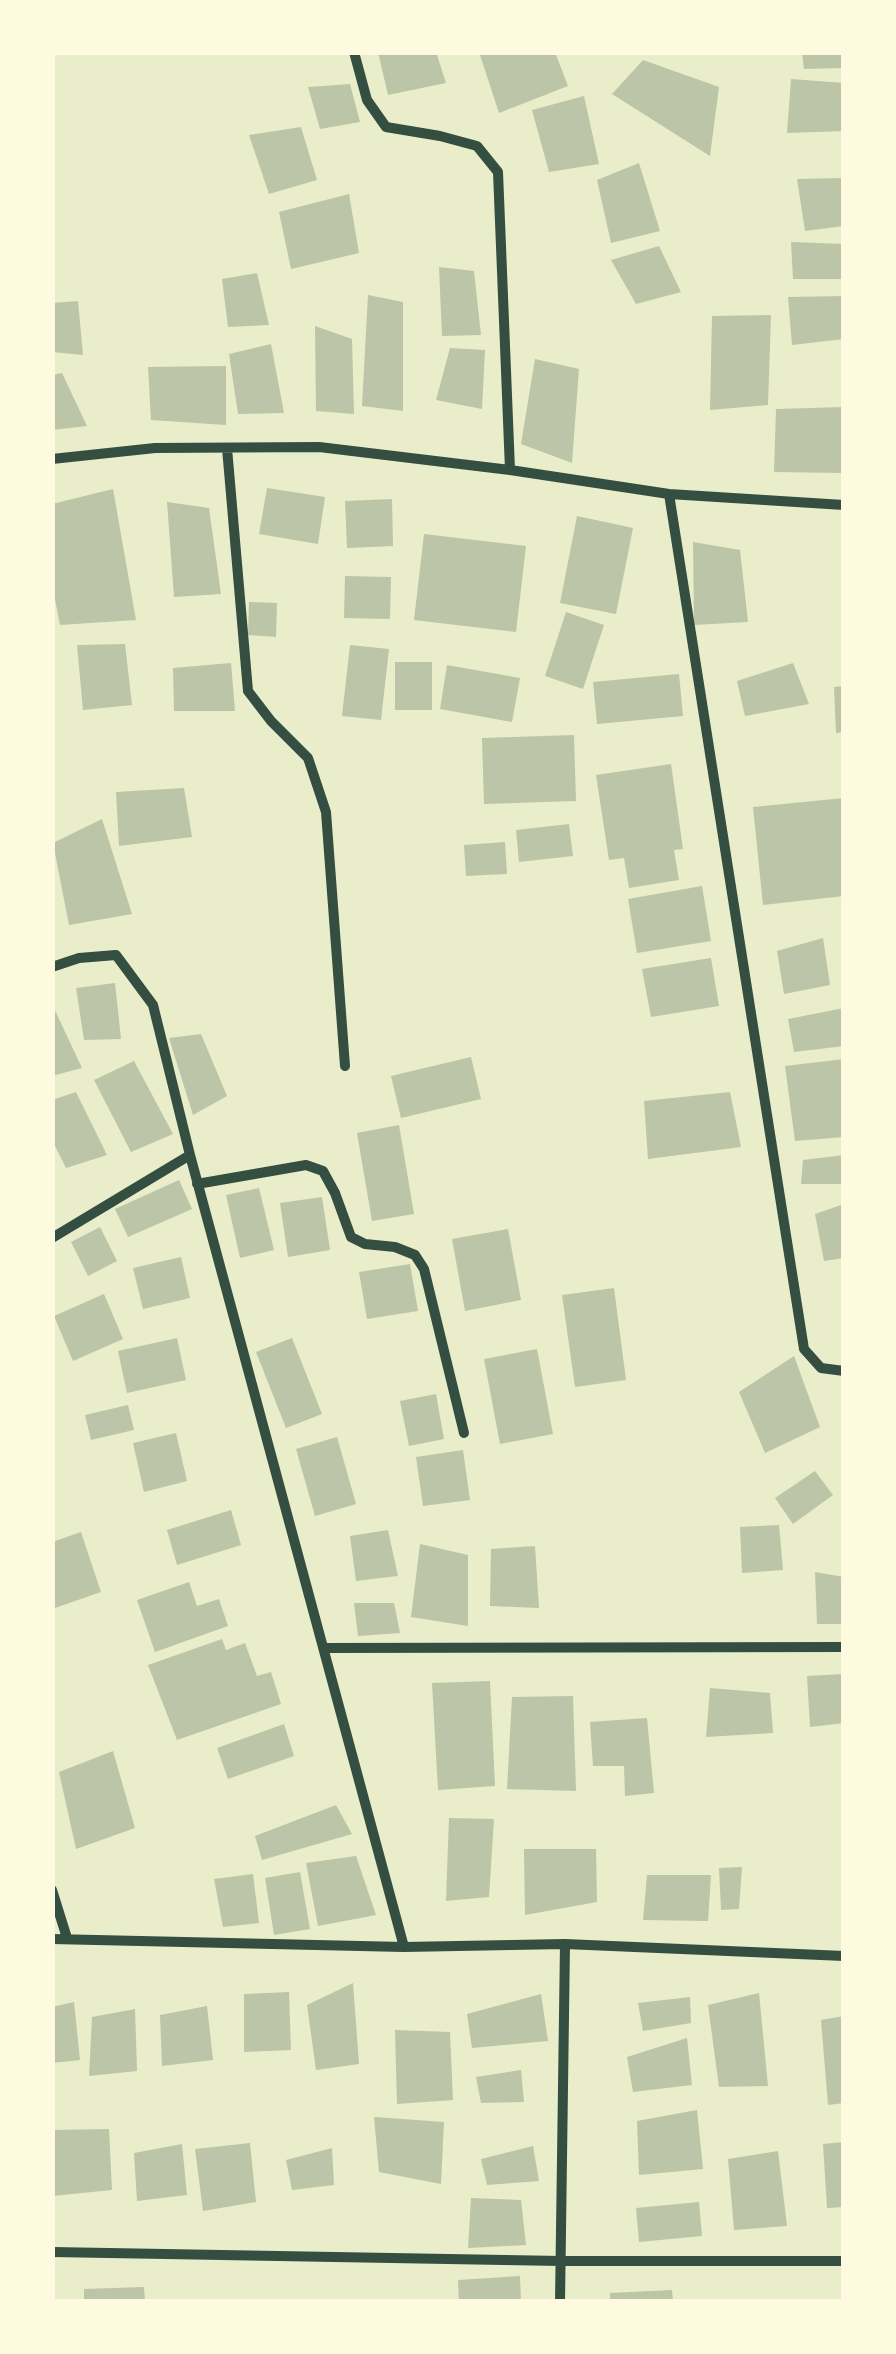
<!DOCTYPE html>
<html>
<head>
<meta charset="utf-8">
<style>
  body { margin:0 }
  #map { position:relative; width:896px; height:2354px; overflow:hidden; background:#e9edc9; font-family:Jost,sans-serif }
  canvas { display:block }
  .frame { position:absolute; inset:0; border:55px solid #fefae0; pointer-events:none }
</style>
</head>
<body>
<div id="map">
<canvas width="896" height="2354"></canvas>
<div class="frame"></div>
</div>
<script>
const ctx = document.querySelector('canvas').getContext('2d');
ctx.lineJoin = 'round';
function fill(path, color) { ctx.fillStyle = color; ctx.fill(path, 'evenodd'); }
const shape = rows => new Path2D(rows.map(r => 'M' + r).join(''));
function strokePath(path, color, width, dash) { ctx.strokeStyle = color; ctx.lineWidth = width; ctx.lineCap = dash ? 'butt' : 'round'; ctx.setLineDash(dash || []); ctx.stroke(path); }
fill(shape([
  [378,52,436,52,446,83,388,95],
  [479,52,555,52,568,86,499,113],
  [802,52,844,52,844,68,804,69],
  [643,60,719,87,710,156,612,94],
  [791,79,844,83,844,131,787,133],
  [350,84,360,122,320,129,308,87],
  [584,96,599,164,549,172,532,110],
  [301,127,317,180,269,194,249,135],
  [639,163,660,231,611,243,597,180],
  [844,178,844,226,805,231,797,179],
  [349,194,359,253,291,269,279,212],
  [791,242,844,244,844,279,793,279],
  [659,246,681,292,636,304,611,260],
  [439,267,474,271,481,335,442,336],
  [257,273,269,325,228,327,222,279],
  [368,295,403,302,403,411,362,406],
  [844,296,844,339,792,345,788,297],
  [78,301,83,355,52,352,52,303],
  [771,315,768,405,710,410,712,316],
  [315,326,352,339,354,414,316,411],
  [271,344,284,413,238,414,229,354],
  [450,348,485,350,482,409,436,400],
  [535,359,579,369,572,463,521,444],
  [226,366,226,425,151,420,148,367],
  [62,373,87,426,52,430,52,375],
  [844,407,844,473,774,472,776,409],
  [267,488,325,497,318,544,259,534],
  [113,489,136,620,60,625,52,584,52,504],
  [392,499,393,546,347,548,345,501],
  [167,502,209,508,221,594,174,597],
  [577,516,633,528,616,614,560,603],
  [424,534,526,546,516,632,414,620],
  [693,542,740,550,748,622,694,625],
  [345,576,391,577,390,619,344,618],
  [249,602,277,603,276,637,248,635],
  [566,612,604,625,583,689,545,676],
  [125,644,132,705,83,710,77,645],
  [350,645,389,649,381,720,342,716],
  [395,662,432,662,432,710,395,710],
  [231,663,235,711,174,711,173,668],
  [793,663,809,704,745,716,737,681],
  [447,665,520,678,512,722,440,709],
  [679,674,683,716,597,724,593,682],
  [844,686,844,732,836,733,834,687],
  [574,735,576,801,484,804,482,738],
  [671,764,683,849,674,850,679,880,629,888,624,858,609,860,596,775],
  [184,788,192,837,119,846,116,792],
  [844,798,844,896,763,905,753,807],
  [102,819,132,914,69,925,53,843],
  [569,824,573,856,519,862,516,830],
  [505,842,507,874,466,876,464,845],
  [702,886,711,941,637,953,628,899],
  [823,938,830,985,784,994,777,951],
  [711,958,719,1006,651,1017,642,969],
  [115,983,121,1039,84,1040,76,988],
  [52,1004,82,1068,52,1076],
  [844,1008,844,1046,794,1052,788,1019],
  [201,1034,227,1096,193,1115,169,1038],
  [471,1057,481,1099,401,1118,391,1076],
  [844,1059,844,1137,795,1141,785,1066],
  [134,1061,173,1134,131,1152,94,1080],
  [76,1092,107,1155,66,1168,52,1140,52,1100],
  [730,1092,741,1147,648,1159,644,1101],
  [399,1125,414,1214,372,1221,357,1133],
  [844,1155,844,1184,801,1184,803,1160],
  [179,1180,192,1209,128,1237,115,1209],
  [259,1188,274,1250,240,1258,226,1195],
  [322,1197,330,1250,288,1257,280,1203],
  [844,1204,844,1258,824,1261,815,1214],
  [100,1227,117,1261,88,1276,71,1242],
  [508,1229,521,1300,465,1311,452,1239],
  [181,1257,190,1298,143,1309,133,1268],
  [410,1264,418,1311,367,1319,359,1272],
  [614,1288,626,1380,575,1387,562,1295],
  [104,1294,123,1339,73,1361,54,1316],
  [177,1338,186,1380,127,1393,118,1351],
  [292,1338,322,1414,286,1428,256,1352],
  [537,1349,553,1434,500,1444,484,1359],
  [794,1356,820,1427,765,1453,739,1392],
  [436,1394,444,1439,409,1446,400,1401],
  [128,1405,134,1430,91,1440,85,1415],
  [176,1433,187,1481,144,1492,133,1443],
  [337,1437,356,1504,315,1516,296,1449],
  [463,1450,470,1500,423,1506,416,1457],
  [815,1471,833,1495,793,1524,775,1498],
  [231,1510,241,1545,177,1565,167,1530],
  [779,1525,783,1570,742,1573,740,1527],
  [388,1530,398,1576,356,1581,350,1536],
  [81,1532,101,1592,52,1609,52,1542],
  [420,1544,468,1555,468,1626,411,1617],
  [535,1546,539,1608,490,1606,491,1549],
  [815,1572,844,1577,844,1624,817,1624],
  [189,1582,197,1606,219,1599,228,1626,155,1652,137,1600],
  [354,1603,394,1603,400,1633,358,1636],
  [222,1639,226,1650,245,1643,257,1676,271,1672,281,1704,177,1740,148,1665],
  [844,1674,844,1723,810,1727,807,1676],
  [490,1681,495,1786,438,1790,432,1683],
  [710,1688,770,1693,773,1733,706,1737],
  [573,1696,576,1791,507,1789,512,1697],
  [647,1718,654,1793,625,1796,624,1766,593,1766,590,1722],
  [284,1724,294,1756,228,1779,217,1748],
  [113,1751,135,1828,76,1849,59,1772],
  [336,1805,352,1834,262,1860,255,1836],
  [449,1818,494,1819,489,1897,446,1901],
  [524,1849,596,1849,597,1902,525,1915],
  [356,1856,376,1915,318,1926,306,1863],
  [742,1867,739,1909,721,1910,719,1868],
  [300,1872,310,1929,274,1935,265,1878],
  [253,1874,259,1923,223,1927,214,1879],
  [647,1875,711,1875,708,1921,643,1920],
  [353,1983,359,2064,316,2070,307,2005],
  [289,1992,291,2050,244,2052,244,1994],
  [759,1993,768,2086,719,2087,708,2005],
  [541,1994,548,2041,472,2048,467,2014],
  [690,1997,691,2023,643,2031,638,2003],
  [74,2002,80,2060,52,2063,52,2007],
  [207,2006,213,2060,162,2066,160,2015],
  [135,2009,137,2071,89,2076,92,2017],
  [844,2016,844,2103,828,2105,821,2020],
  [395,2030,450,2032,453,2100,397,2104],
  [687,2038,692,2085,633,2092,627,2057],
  [521,2070,524,2102,481,2103,476,2077],
  [697,2110,703,2169,639,2175,637,2121],
  [374,2117,444,2122,441,2184,379,2172],
  [109,2129,112,2190,52,2196,52,2130],
  [844,2142,844,2207,827,2208,823,2144],
  [250,2143,256,2202,203,2211,195,2149],
  [182,2144,187,2195,137,2201,134,2153],
  [533,2146,539,2181,487,2185,481,2159],
  [332,2148,334,2185,292,2190,286,2160],
  [778,2151,787,2226,734,2230,728,2159],
  [471,2198,521,2200,526,2245,468,2248],
  [699,2202,702,2236,639,2242,636,2208],
  [520,2276,521,2302,459,2302,458,2280],
  [144,2287,145,2302,84,2302,84,2289],
  [672,2290,673,2302,610,2302,610,2293]
]), '#bcc5a7');
strokePath(shape([
  [354,52,367,100,386,127,440,136,477,146,498,172,510,470],
  [227,448,248,691,271,721,308,758,326,812,345,1066],
  [52,459,155,448,319,447,510,470,669,494,844,505],
  [669,494,804,1349,821,1368,844,1371],
  [52,967,79,958,116,955,153,1005,190,1155,404,1947],
  [197,1184,306,1165,323,1171,335,1193,351,1237,365,1244,395,1247,415,1255,424,1269,464,1433],
  [52,1238,190,1155],
  [324,1648,844,1647],
  [52,1890,67,1938],
  [52,1939,404,1947,565,1944,844,1956],
  [52,2252,561,2261,844,2261],
  [560,2302,565,1944]
]), '#344e41', 10);
</script>
</body>
</html>
